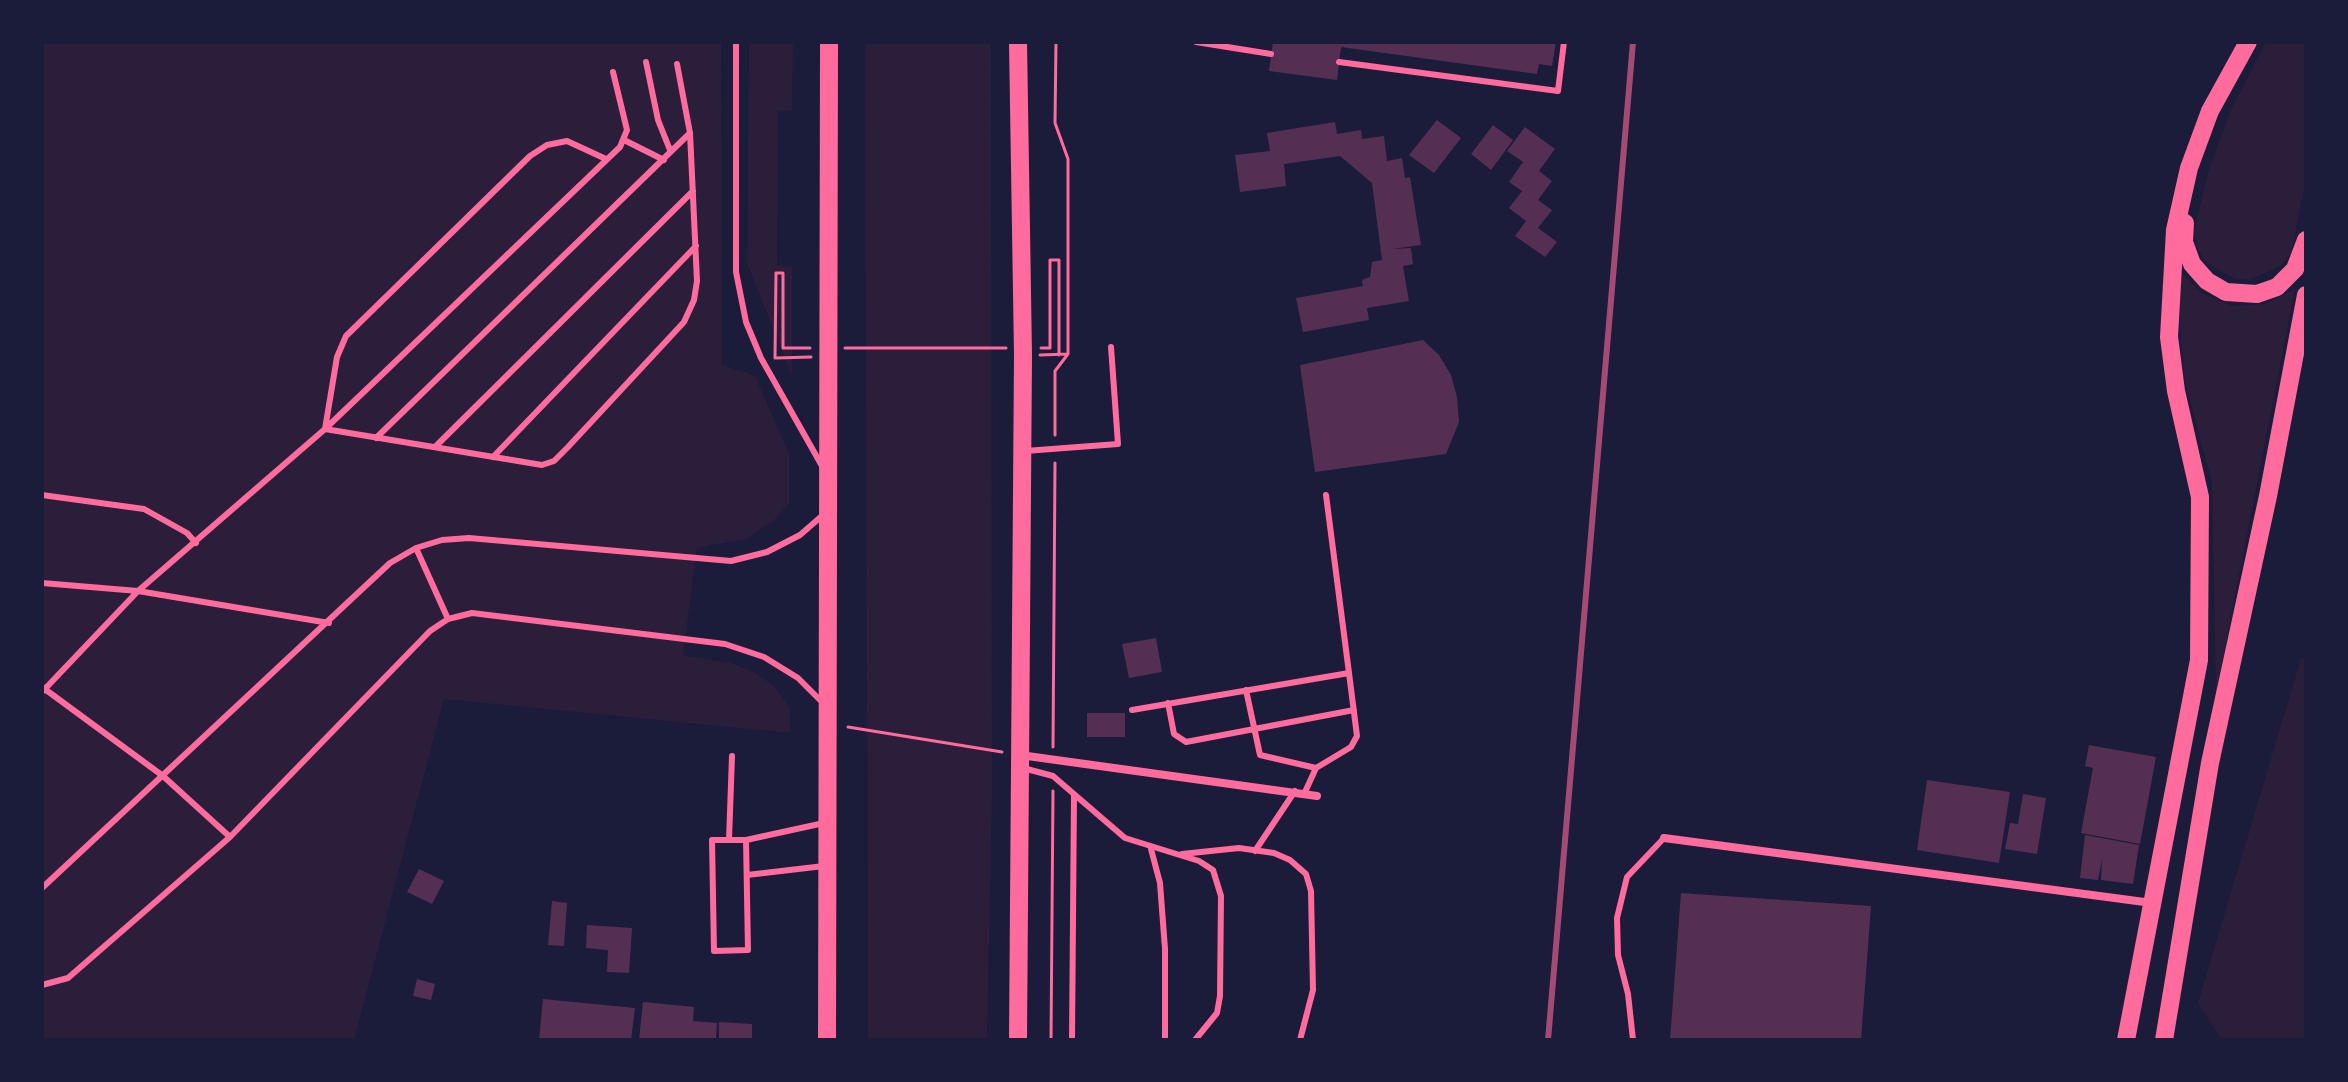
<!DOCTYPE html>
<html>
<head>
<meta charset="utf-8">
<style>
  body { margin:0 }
  #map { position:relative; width:2348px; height:1082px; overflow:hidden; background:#1b1b3a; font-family:Merriweather,serif }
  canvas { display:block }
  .frame { position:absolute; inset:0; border:44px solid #1b1b3a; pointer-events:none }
</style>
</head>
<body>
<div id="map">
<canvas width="2348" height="1082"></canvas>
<div class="frame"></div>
</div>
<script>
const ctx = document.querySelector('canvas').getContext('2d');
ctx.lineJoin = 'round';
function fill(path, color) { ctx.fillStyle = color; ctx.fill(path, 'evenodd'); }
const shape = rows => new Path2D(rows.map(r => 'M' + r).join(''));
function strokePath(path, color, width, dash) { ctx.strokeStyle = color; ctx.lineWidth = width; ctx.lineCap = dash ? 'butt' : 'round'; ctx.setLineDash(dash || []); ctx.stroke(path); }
fill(shape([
  [42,42,721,42,722,365,755,376,789,454,789,504,774,520,747,539,697,548,683,655,731,663,754,672,773,685,790,708,790,733,444,699,354,1040,42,1040],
  [749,42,793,42,792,110,778,112,777,265,792,267,792,376,747,263],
  [865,42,991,42,992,792,987,1040,868,1040],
  [2266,42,2306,42,2306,178,2291,253,2280,266,2250,280,2234,278,2206,263,2197,247,2194,231,2208,172,2230,112],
  [2180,270,2201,293,2233,306,2265,304,2295,289,2216,693,2212,482,2185,382,2180,327],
  [2301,658,2306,659,2306,1040,2222,1040,2198,1003]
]), '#2a1e3b');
fill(shape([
  [1273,42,1556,42,1552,66,1539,64,1537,74,1341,47,1337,80,1269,71],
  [1437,120,1461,138,1434,173,1409,155],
  [1335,122,1337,134,1361,130,1362,139,1384,136,1387,161,1402,158,1405,178,1410,177,1421,245,1392,249,1411,248,1413,264,1403,266,1409,301,1367,308,1369,320,1303,332,1296,298,1363,286,1362,280,1370,277,1372,262,1382,260,1372,183,1340,156,1284,164,1286,186,1240,192,1235,155,1270,151,1267,133],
  [1493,125,1513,140,1491,170,1471,154],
  [1525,127,1555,149,1539,171,1552,181,1538,200,1552,210,1538,228,1557,242,1545,257,1515,236,1526,221,1509,208,1522,191,1509,182,1523,162,1507,151],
  [1423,340,1439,355,1451,375,1457,397,1459,422,1446,454,1315,472,1300,365],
  [1156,638,1162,672,1129,678,1122,644],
  [1087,713,1125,713,1125,737,1087,737],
  [2089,745,2156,757,2140,844,2081,833,2093,768,2085,766],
  [1927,780,2010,792,1999,863,1917,850],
  [2023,794,2046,798,2037,854,2005,849,2010,823,2018,824],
  [2085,835,2139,845,2133,884,2101,880,2102,859,2098,880,2080,878],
  [419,869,444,881,432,904,407,892],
  [1681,893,1871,906,1861,1040,1670,1040],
  [552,901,567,903,564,946,548,945],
  [587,925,632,928,629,973,607,972,608,950,586,948],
  [417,979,435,984,431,1000,413,996],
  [543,999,635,1008,631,1040,539,1040],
  [643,1002,694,1007,693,1021,717,1023,716,1040,639,1040],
  [719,1022,752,1024,752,1040,719,1040]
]), '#542f53');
strokePath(shape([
  [810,348,783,348,783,273,776,273,775,358,811,357],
  [845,348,1006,348],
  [1041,348,1050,348,1050,260,1059,260,1059,355],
  [1040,355,1068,354],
  [1055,435,1055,371,1068,354,1068,159,1055,123,1056,42],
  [848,727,1002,752],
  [1053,747,1055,463],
  [1051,1040,1053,791]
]), '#ff6b9d', 3);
strokePath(shape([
  [736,42,736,272,746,322,761,358,822,466],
  [1196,42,1271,54],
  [646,62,658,120,670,150],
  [1339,62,1558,91,1564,42],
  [624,140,664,160],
  [606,159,567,141,547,145,530,156,346,336,337,357,325,429,542,465,554,461,568,447,684,322,694,300,697,281,690,133,677,64],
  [376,438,690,133],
  [435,447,693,191],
  [1025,451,1118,444,1111,347],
  [493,457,696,246],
  [42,495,144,509,187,533,196,543],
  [1326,495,1349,673],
  [416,548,448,619],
  [42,583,138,591,329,623],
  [42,687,163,776,230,837],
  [1246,690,1260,755,1316,768],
  [42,692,138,591,325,429,620,147,627,130,613,72],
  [1168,703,1174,734,1186,742,1354,710],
  [1132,710,1349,673,1357,736,1351,747,1316,768,1305,792],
  [1023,768,1053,776,1125,838,1199,861,1213,870,1221,896,1220,996,1217,1013,1195,1040],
  [712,840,746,840,748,950,714,951,712,840],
  [729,840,732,756],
  [746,840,824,823],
  [1151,849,1160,883,1165,949,1165,1040],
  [1255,851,1295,791],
  [1182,854,1239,848,1274,853,1290,860,1306,874,1311,891,1313,990,1300,1040],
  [747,875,824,866],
  [42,888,390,563,416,548,442,540,469,538,731,561,767,552,800,535,823,515],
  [42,985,68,978,230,837,430,631,448,619,472,613,725,644,764,657,798,678,824,704],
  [1072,1040,1074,796],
  [1633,1040,1628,994,1618,955,1617,918,1627,877,1664,838]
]), '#ff6b9d', 6);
strokePath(shape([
  [1020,755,1317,796],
  [1664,838,2152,903]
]), '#ff6b9d', 8);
strokePath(shape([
  [2185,223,2184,242,2192,264,2207,281,2226,292,2257,294,2277,287,2295,269,2306,240],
  [2126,1040,2199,660,2200,497,2176,391,2169,337,2175,230,2189,168,2210,111,2248,42],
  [2164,1040,2210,763,2268,496,2306,295]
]), '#ff6b9d', 18);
strokePath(shape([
  [827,1040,829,42],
  [1018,1040,1023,355,1018,42]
]), '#ff6b9d', 18);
strokePath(shape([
  [1548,1040,1633,42]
]), '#a44b75', 6);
</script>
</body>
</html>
